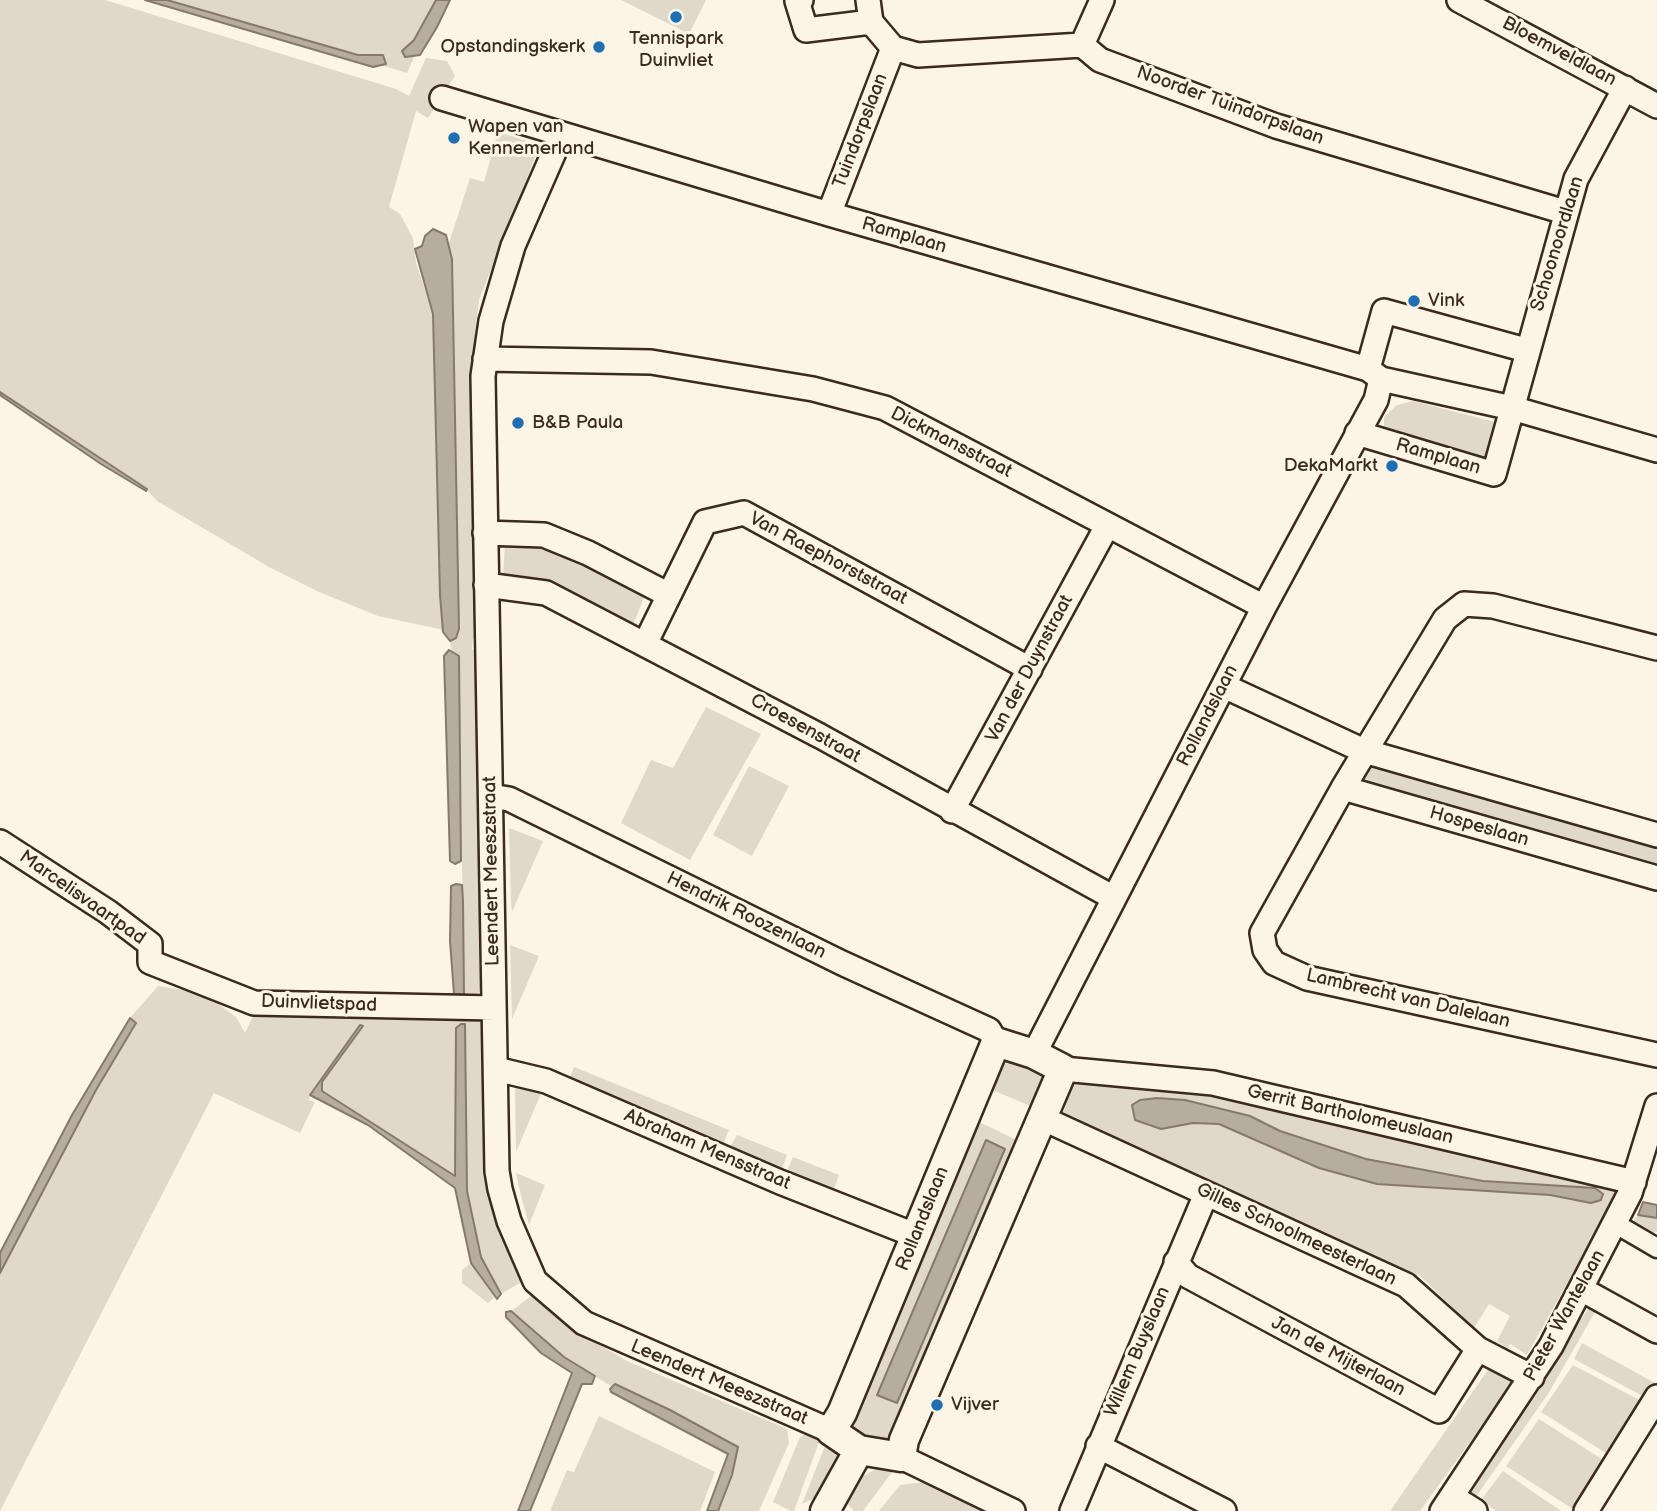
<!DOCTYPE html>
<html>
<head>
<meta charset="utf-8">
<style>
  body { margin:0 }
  canvas { display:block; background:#fcf5e5 }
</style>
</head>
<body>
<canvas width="1657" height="1511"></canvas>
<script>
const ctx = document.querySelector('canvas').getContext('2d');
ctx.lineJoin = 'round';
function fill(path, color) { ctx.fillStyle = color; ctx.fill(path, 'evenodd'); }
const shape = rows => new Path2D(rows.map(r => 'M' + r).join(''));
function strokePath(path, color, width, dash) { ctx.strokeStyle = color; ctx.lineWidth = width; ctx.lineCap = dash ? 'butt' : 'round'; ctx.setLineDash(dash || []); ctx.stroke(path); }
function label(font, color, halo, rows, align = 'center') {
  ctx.font = font + ' "Balsamiq Sans",sans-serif'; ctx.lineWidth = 6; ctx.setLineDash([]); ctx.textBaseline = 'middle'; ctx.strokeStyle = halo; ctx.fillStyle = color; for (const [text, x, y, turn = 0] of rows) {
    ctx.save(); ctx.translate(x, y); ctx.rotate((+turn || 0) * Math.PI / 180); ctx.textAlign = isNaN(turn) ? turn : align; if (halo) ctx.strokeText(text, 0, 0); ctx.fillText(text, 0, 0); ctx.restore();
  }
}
fill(shape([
  [0,0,105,0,396,89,409,96,426,58,447,61,455,76,428,118,416,111,389,207,400,214,413,238,416,263,433,314,440,595,444,630,378,616,319,592,269,567,157,501,147,490,0,392],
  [167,0,439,0,407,73],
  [621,0,706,0,689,34],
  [498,132,540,145,479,300,475,333,480,632,473,639,472,649,480,656,484,987,477,994,464,994,459,656,451,650,450,641,456,638,459,629,452,259,449,243,470,178,484,182],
  [1413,401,1495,422,1484,461,1384,432,1384,417,1397,405],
  [505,544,534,545,574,557,645,595,633,625,556,585,503,576],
  [706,707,761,734,690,860,621,823,651,760,673,768],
  [1369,762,1657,839,1657,871,1358,783],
  [749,766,789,786,752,856,713,835],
  [509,828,543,841,512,912,511,902],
  [510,945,539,956,512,1019],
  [158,986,203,993,236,1017,245,1033,256,1010,481,1018,486,1027,490,1169,495,1214,508,1250,525,1280,501,1294,481,1257,471,1222,455,1123,455,1176,322,1091,322,1082,363,1027,360,1025,310,1095,309,1100,315,1102,300,1133,214,1093,0,1511,0,1273,96,1090,136,1024,130,1018],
  [1016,1060,1041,1072,1045,1086,1040,1110,985,1087,1001,1065],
  [574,1067,729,1130,723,1144,569,1080],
  [1075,1079,1191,1084,1617,1186,1616,1196,1527,1355,1510,1344,1508,1349,1497,1341,1510,1316,1489,1304,1474,1328,1418,1274,1414,1278,1062,1115],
  [1157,1098,1185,1100,1250,1116,1280,1131,1366,1159,1483,1181,1595,1188,1591,1203,1550,1195,1377,1184,1319,1168,1219,1124,1193,1123,1161,1129,1148,1126,1140,1100],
  [522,1082,543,1089,516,1152,515,1089],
  [973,1119,1027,1145,892,1438,878,1440,856,1431,846,1417],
  [985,1141,1005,1149,897,1403,878,1395],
  [737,1135,787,1155,782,1169,730,1147],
  [793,1157,839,1175,834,1189,787,1171],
  [516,1173,545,1185,529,1225,521,1196],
  [1638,1215,1657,1218,1657,1232,1645,1234,1635,1229,1634,1220],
  [471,1263,494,1298,488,1303,462,1283,462,1270],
  [535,1293,579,1333,627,1361,787,1429,789,1443,759,1511,713,1511,738,1447,609,1385,564,1357,511,1311],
  [1591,1305,1608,1315,1595,1312,1548,1394,1475,1498,1468,1492,1469,1481],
  [1582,1343,1655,1383,1648,1399,1574,1359],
  [1494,1361,1518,1376,1420,1511,1390,1511],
  [1573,1365,1645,1403,1612,1457,1541,1412],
  [599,1416,715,1472,700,1511,550,1511,567,1470,574,1472],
  [1539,1419,1608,1463,1576,1511,1506,1466],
  [809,1433,819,1442,794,1511,791,1511,773,1502,800,1437],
  [827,1441,837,1448,840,1470,829,1491,802,1504],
  [884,1464,893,1471,863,1511,854,1511,845,1501,857,1480],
  [1503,1471,1561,1511,1496,1511,1481,1500],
  [926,1482,989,1511,879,1511,900,1485]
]), '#e0d8c8');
const water = shape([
  [145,0,167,0,358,55,383,55,386,64,373,67,145,0],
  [436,0,450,0,437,27,420,55,405,57,402,51,414,40,436,0],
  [433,229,446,235,452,259,459,629,456,638,450,641,443,632,440,595,433,314,415,249,422,246,425,236,433,229],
  [0,392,147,489,146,491,101,464,0,395,0,392],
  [449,650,459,656,461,861,455,864,450,861,444,656,449,650],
  [456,884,462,885,463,901,464,994,459,995,454,994,450,941,451,886,456,884],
  [130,1018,136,1023,96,1090,0,1273,0,1253,72,1115,130,1018],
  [461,1024,465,1024,467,1191,481,1257,501,1294,497,1299,471,1263,455,1188,368,1125,310,1095,360,1025,363,1026,322,1082,322,1091,455,1176,456,1028,461,1024],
  [1157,1098,1185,1100,1250,1116,1280,1131,1366,1159,1483,1181,1595,1188,1603,1194,1601,1200,1591,1203,1550,1195,1377,1184,1319,1168,1219,1124,1193,1123,1161,1129,1135,1120,1132,1105,1140,1100,1157,1098],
  [986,1140,1005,1149,897,1403,877,1395,986,1140],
  [1643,1202,1657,1205,1657,1218,1638,1215,1643,1202],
  [511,1311,564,1357,595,1376,592,1384,582,1384,530,1511,518,1511,572,1373,541,1353,506,1317,506,1312,511,1311],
  [615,1384,670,1410,738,1447,732,1475,718,1511,707,1511,728,1454,611,1392,610,1389,615,1384]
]);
fill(water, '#b7ad9e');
strokePath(water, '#85796b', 2);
const pedestrian = shape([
  [1616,1224,1657,1248]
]);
const minor = shape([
  [801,0,797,1,806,30,871,22],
  [868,0,871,22,893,48],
  [1459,0,1657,106],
  [1082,45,1102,0],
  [893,48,918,55,1082,45,1100,60,1276,126,1565,212],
  [442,98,829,214,1368,369,1381,379,1512,408,1657,450],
  [562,134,513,246,491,321,483,376,497,1171,500,1189,509,1221,535,1281,584,1323,831,1431],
  [829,214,893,48],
  [485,359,651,362,813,389,885,408,1264,607],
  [1368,369,1384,311,1526,350],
  [1357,433,1494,474,1576,179,1625,88],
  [485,533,544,535,588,553,667,594],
  [486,585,546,593,820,736,1114,898],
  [645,644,705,522,744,513,1030,669],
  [1657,648,1493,606,1464,604,1445,619,1343,788,1262,933,1265,950,1274,963,1307,978,1657,1055],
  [1224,686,1364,751,1657,835],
  [1343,788,1657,878],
  [491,796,509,799,842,963,989,1030,996,1042],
  [952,811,1107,526],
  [0,842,108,912,150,944,150,962,254,1003,494,1008],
  [1034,1054,1264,607,1376,400,1381,379],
  [496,1069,546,1081,780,1182,917,1236],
  [1063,1069,1213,1083,1634,1182],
  [1044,1119,1406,1285,1478,1349,1532,1377],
  [1176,1262,1188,1276,1439,1411,1478,1349],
  [1581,1289,1657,1331],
  [1098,1446,1224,1511],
  [901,1457,1013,1511],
  [1453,1497,1475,1511],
  [1072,1511,1206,1194],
  [1442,1511,1551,1346,1630,1193,1657,1106],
  [1586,1511,1657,1397]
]);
const tertiary = shape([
  [996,1042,1034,1054,1063,1069,904,1440,901,1457,859,1450,831,1431,842,1413,996,1042],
  [825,1511,859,1450]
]);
strokePath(pedestrian, '#3b2a1e', 23);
strokePath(minor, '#3b2a1e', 28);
strokePath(tertiary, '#3b2a1e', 33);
strokePath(pedestrian, '#fcf5e5', 18);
strokePath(minor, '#fcf5e5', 23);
strokePath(tertiary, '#fcf5e5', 28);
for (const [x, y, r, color] of [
  [676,17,7,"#1f6fb2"],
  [599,47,7,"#1f6fb2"],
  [454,138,7,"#1f6fb2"],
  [1414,301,7,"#1f6fb2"],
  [518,423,7,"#1f6fb2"],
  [1392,466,7,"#1f6fb2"],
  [937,1405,7,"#1f6fb2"]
]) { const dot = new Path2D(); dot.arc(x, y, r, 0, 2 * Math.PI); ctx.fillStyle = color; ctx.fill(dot); strokePath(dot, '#fcf5e5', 2.5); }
label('19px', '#3b2a1e', '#fcf5e5', [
  ["Tennispark",676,39,"center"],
  ["Duinvliet",676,61,"center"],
  ["Opstandingskerk",585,47,"right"],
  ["Wapen van",468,127],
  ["Kennemerland",468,149],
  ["Vink",1428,301],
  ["B&B Paula",532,423],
  ["DekaMarkt",1378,466,"right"],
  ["Vijver",951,1405]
], 'left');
label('19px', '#3b2a1e', '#fcf5e5', [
  ["Bloemveldlaan",1559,52,28],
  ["Noorder Tuindorpslaan",1230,106,20],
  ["Tuindorpslaan",861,131,-69],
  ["Ramplaan",904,236,16],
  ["Schoonoordlaan",1558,244,-73],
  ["Dickmansstraat",951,443,27],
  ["Ramplaan",1438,457,16],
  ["Van Raephorststraat",828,559,28],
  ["Van der Duynstraat",1030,669,-62],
  ["Rollandslaan",1208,716,-63],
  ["Croesenstraat",805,729,29],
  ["Hospeslaan",1479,827,16],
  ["Leendert Meeszstraat",492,871,-91],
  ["Marcelisvaartpad",82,898,35],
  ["Hendrik Roozenlaan",746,916,26],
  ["Lambrecht van Dalelaan",1408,999,13],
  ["Duinvlietspad",319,1004,2],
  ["Gerrit Bartholomeuslaan",1350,1115,13],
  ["Abraham Mensstraat",707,1150,23],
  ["Rollandslaan",923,1219,-68],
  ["Gilles Schoolmeesterlaan",1296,1235,25],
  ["Pieter Wantelaan",1565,1316,-61],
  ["Willem Buyslaan",1138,1352,-67],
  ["Jan de Mijterlaan",1338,1357,28],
  ["Leendert Meeszstraat",719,1383,23]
]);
</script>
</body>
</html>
